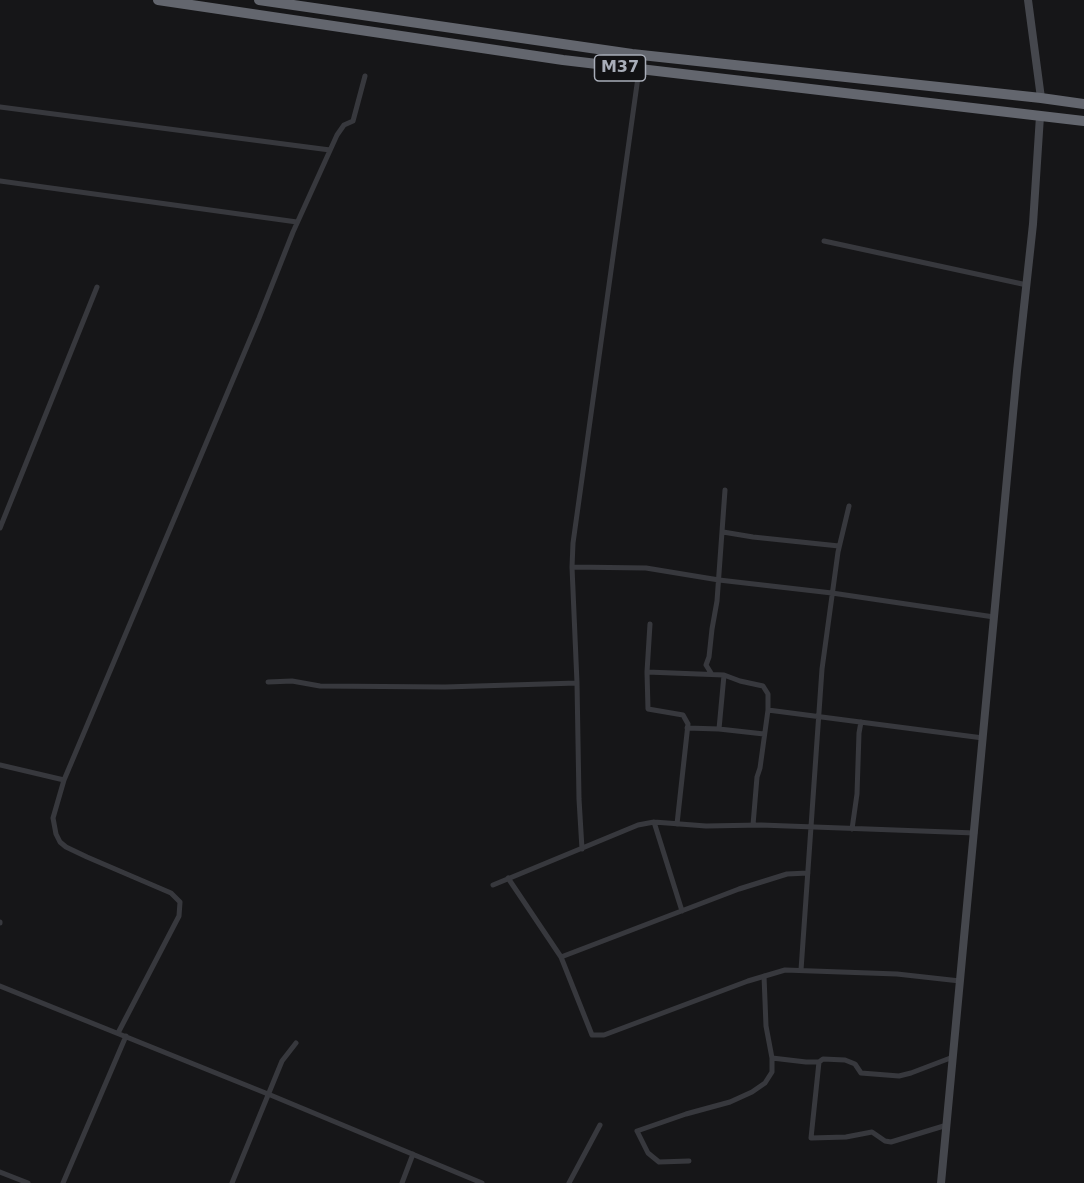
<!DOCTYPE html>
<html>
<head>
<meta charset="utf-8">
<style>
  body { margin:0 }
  canvas { display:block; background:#161618 }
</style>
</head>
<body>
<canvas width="1084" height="1183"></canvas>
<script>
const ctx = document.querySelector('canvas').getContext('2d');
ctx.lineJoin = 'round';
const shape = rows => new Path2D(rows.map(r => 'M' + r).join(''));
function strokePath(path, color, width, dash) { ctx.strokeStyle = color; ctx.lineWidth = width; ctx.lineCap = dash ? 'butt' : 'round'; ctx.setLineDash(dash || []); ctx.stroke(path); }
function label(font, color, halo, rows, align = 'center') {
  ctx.font = font + ' "DejaVu Sans",sans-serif'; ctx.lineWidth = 5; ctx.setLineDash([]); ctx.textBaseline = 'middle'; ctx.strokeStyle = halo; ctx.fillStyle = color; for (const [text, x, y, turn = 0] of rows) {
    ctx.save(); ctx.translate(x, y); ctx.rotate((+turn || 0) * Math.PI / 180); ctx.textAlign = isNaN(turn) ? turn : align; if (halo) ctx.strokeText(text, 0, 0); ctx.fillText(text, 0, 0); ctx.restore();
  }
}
strokePath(shape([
  [0,107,330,150],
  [0,181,297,222],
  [824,241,1027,285],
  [0,528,97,287],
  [723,532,753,537,839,546],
  [572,567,646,568,719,580,832,593,994,617],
  [650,624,647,672,648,709,683,715,688,724,677,824],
  [647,672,724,675,740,681,763,686,768,694,768,710,760,768,757,777,753,825],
  [711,673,706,665,709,657,712,629,717,601,725,490],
  [268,682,292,681,320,686,445,687,577,683],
  [768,710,983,738],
  [687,728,719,729,764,734],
  [719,729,724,675],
  [0,765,64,780,259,318,293,232,337,135,344,125,353,121,365,76],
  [64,780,53,818,56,834,60,842,66,847,87,857,171,893,180,902,179,916,118,1033],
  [654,822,682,911],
  [852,829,857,794,859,733,861,722],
  [582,849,579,799,577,683,572,567,573,543,639,70],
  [508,878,561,957,592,1035,604,1035,748,981,785,970,897,974,960,981],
  [493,885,638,825,654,822,706,826,761,825,975,833],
  [0,923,0,922],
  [561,957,739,889,787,874,808,873],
  [801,970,822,669,838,552,849,506],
  [764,976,766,1026,772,1058,806,1062,819,1062,823,1059,845,1060,855,1064,861,1073,899,1076,911,1073,953,1057],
  [0,986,268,1094,482,1183],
  [819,1062,811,1138,846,1137,872,1132,885,1141,891,1142,947,1125],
  [689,1161,659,1162,648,1153,637,1131,686,1114,730,1102,752,1092,765,1083,772,1072,772,1058],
  [0,1172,28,1183],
  [63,1183,126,1036],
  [232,1183,282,1061,296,1043],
  [402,1183,413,1154],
  [569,1183,600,1125]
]), '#37383d', 5);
strokePath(shape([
  [1028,0,1041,98],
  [941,1183,1017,371,1033,224,1040,116]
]), '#45474d', 8);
strokePath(shape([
  [158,0,563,60,1084,121],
  [259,0,632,54,1041,98,1084,104]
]), '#63666e', 10);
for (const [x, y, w] of [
  [620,68,51]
]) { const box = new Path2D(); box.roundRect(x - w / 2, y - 13, w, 26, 4.5); ctx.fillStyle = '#111113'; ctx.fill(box); strokePath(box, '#a8adb8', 1.5); }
label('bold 16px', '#a8adb8', null, [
  ["M37",620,68]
]);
</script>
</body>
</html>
